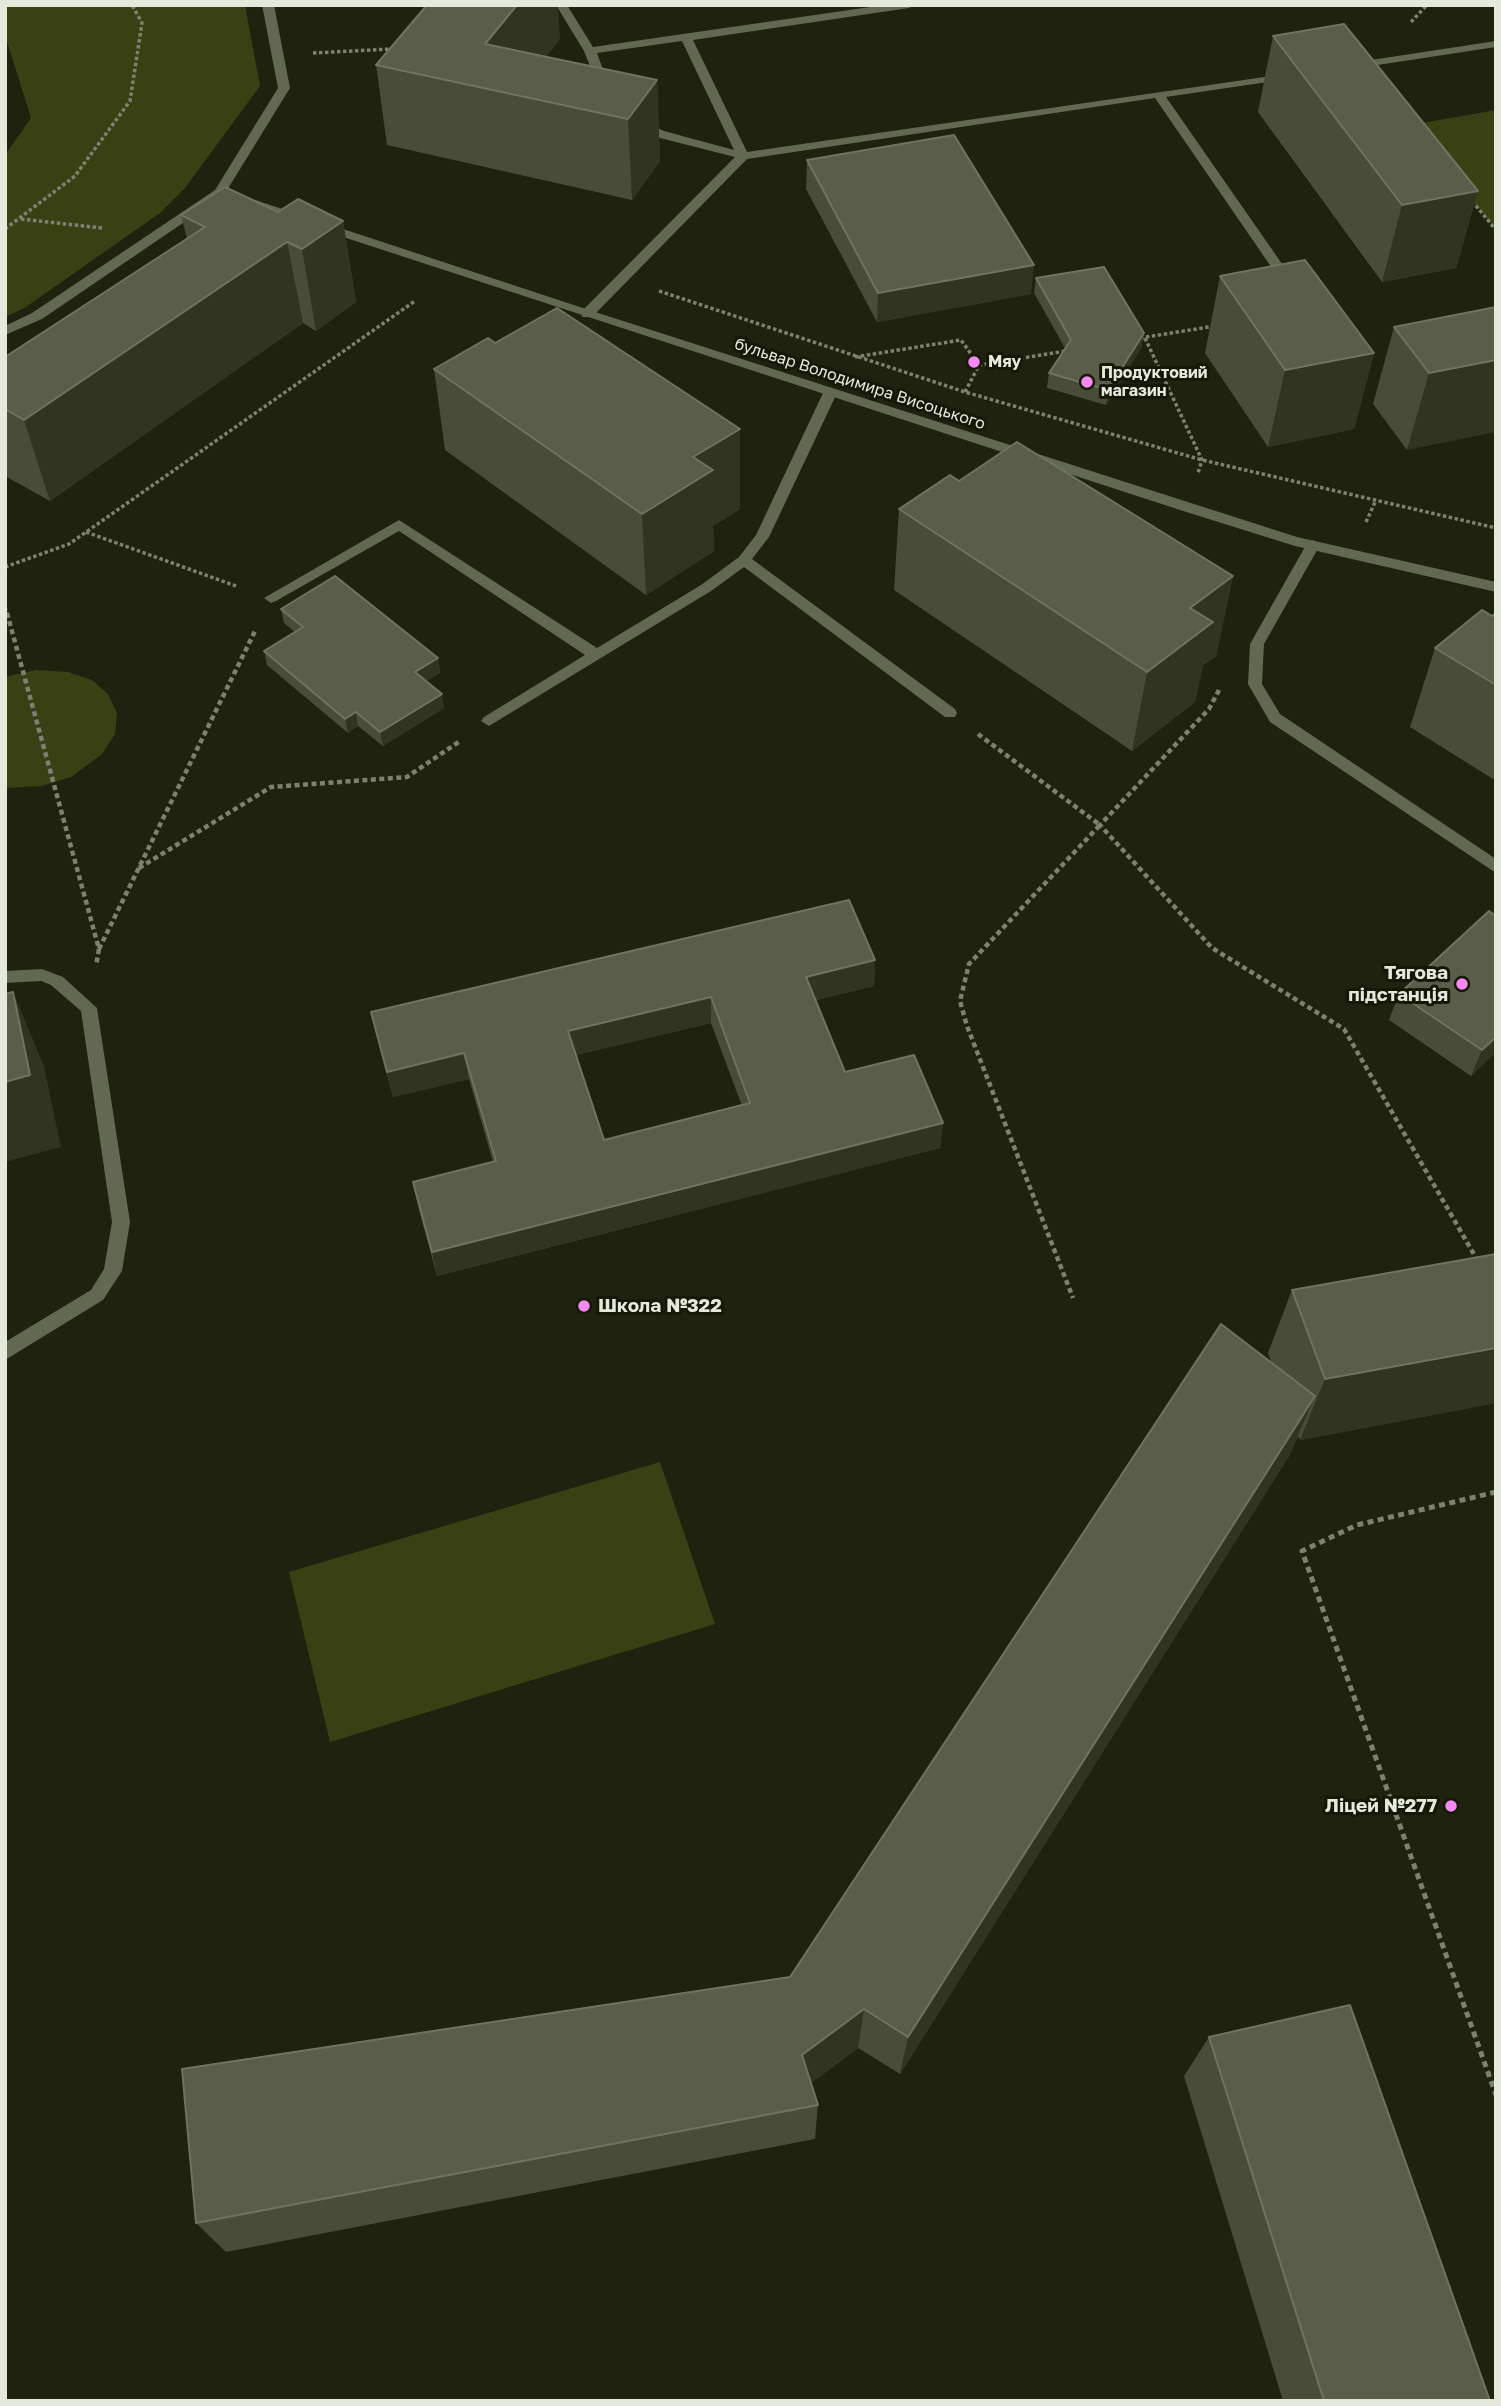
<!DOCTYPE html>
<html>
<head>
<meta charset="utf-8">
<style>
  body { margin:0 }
  #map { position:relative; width:1501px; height:2406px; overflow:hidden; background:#1e220e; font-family:"Golos Text",sans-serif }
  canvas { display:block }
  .frame { position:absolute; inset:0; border:7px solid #e5e9dc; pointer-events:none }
</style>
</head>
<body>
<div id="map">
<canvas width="1501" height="2406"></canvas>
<div class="frame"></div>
</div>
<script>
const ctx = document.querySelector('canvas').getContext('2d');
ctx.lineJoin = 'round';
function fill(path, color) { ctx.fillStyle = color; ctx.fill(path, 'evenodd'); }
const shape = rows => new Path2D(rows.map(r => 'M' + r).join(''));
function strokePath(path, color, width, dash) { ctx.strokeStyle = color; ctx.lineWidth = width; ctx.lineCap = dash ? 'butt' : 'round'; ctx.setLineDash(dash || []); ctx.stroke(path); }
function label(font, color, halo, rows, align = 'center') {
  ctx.font = font + ' "Golos Text",sans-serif'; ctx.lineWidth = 6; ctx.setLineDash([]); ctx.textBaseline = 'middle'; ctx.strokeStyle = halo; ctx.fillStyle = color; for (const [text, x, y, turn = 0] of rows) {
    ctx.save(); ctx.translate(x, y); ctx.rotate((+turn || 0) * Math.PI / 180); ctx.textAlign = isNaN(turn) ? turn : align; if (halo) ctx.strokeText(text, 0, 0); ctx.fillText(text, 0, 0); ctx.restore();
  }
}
fill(shape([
  [5,5,245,5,260,86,185,188,160,213,26,307,5,317,5,155,31,118,5,35],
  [1496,110,1496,230,1411,125],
  [36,670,68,672,92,680,108,694,117,713,115,734,102,754,71,777,42,786,5,788,5,677],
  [660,1462,715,1624,330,1742,289,1572]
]), '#394114');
strokePath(shape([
  [1411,22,1427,5],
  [313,53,391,49],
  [1472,201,1496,230],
  [21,219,102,228],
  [5,229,75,176,130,101,142,23,132,5],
  [659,291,965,392,1202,460,1496,528],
  [1140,338,1215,326],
  [1145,338,1202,460,1198,473],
  [855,357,961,340,979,365],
  [965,392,979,365,1066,351],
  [1366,522,1376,500],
  [86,532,236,586],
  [5,567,69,544,415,301],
  [5,607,7,614]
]), '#7d8171', 3.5, [3.5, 2.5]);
strokePath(shape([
  [7,613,99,949,96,966],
  [1219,690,1209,709,1100,825,1212,948,1344,1029,1479,1263],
  [978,734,1100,825,969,964,960,1001,967,1026,1073,1298],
  [139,868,271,787,407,777,460,741],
  [99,949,256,629]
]), '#7d8171', 4.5, [5, 3.5]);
strokePath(shape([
  [1496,1492,1357,1525,1302,1551,1496,2095]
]), '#7d8171', 5, [6, 4.5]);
fill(shape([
  [556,5,567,5,593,47,884,5,914,5,909,8,693,40,747,152,1292,73,1294,75,1288,79,1166,97,1296,284,1290,288,1285,287,1155,98,747,159,592,317,582,317,582,311,735,157,656,137,634,127,634,121,642,121,664,131,734,150,682,41,597,53,610,89,600,91,584,51,556,5],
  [1496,41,1496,47,1351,69,1345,66,1351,63,1496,41],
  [830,389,837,393,769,537,752,559,955,709,957,713,955,717,945,717,744,567,711,591,489,726,481,721,484,717,585,655,399,531,276,601,271,603,264,598,399,520,597,648,701,585,739,557,756,535,823,393,830,389],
  [1313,540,1320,545,1264,644,1262,684,1280,714,1496,859,1496,873,1270,722,1248,684,1250,644,1306,545,1313,540],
  [42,969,63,977,97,1008,130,1222,122,1271,103,1300,5,1360,5,1342,91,1290,104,1269,112,1222,81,1011,51,985,41,981,5,983,5,971,42,969]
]), '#626851');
fill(shape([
  [262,5,274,5,290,88,224,195,42,319,5,335,5,326,32,313,215,190,278,88,262,5],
  [249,198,592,311,1297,537,1496,582,1496,592,1295,546,1180,510,245,205,243,202,249,198]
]), '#626851');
fill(shape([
  [1273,36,1478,191,1456,268,1382,282,1258,112],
  [560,39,546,57,657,80,660,161,632,200,387,145,376,65],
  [807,160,1031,294,877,322,806,189],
  [278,212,343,221,356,302,316,331,303,323,50,501,5,476,5,357,187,239,181,215],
  [1220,276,1374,353,1354,429,1268,447,1205,353],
  [1036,278,1144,333,1141,348,1106,405,1047,388,1049,373,1065,348,1034,293],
  [1496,307,1407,450,1373,404,1394,327],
  [495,343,740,429,740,509,713,526,714,551,646,595,445,450,434,369],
  [959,481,1233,576,1216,656,1203,665,1195,702,1132,751,894,590,899,509],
  [281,609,438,658,440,673,426,681,444,708,383,746,358,726,348,733,267,665,264,651,295,632,284,623],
  [1496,613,1496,781,1410,727,1435,648],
  [875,960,874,986,816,1000,845,1072,943,1123,940,1148,437,1276,418,1206,413,1182,493,1162,469,1079,393,1097,377,1037,371,1012],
  [711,1023,742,1106,604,1140,576,1055],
  [1399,994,1496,1052,1471,1076,1389,1020],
  [1496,1254,1496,1403,1300,1440,1298,1436,1289,1456,900,2074,858,2048,811,2083,818,2105,815,2139,226,2252,196,2223,790,1977,1272,1364,1268,1353,1292,1290],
  [1209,2037,1490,2401,1283,2401,1184,2076]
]), '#484c38');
fill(shape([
  [517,5,558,5,560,39,516,95,485,44],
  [657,80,660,161,632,200,628,119],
  [1478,191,1456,268,1382,282,1402,205],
  [343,221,356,302,316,331,302,249],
  [287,242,303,323,50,501,24,420],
  [1034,265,1031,294,877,322,878,293],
  [1144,333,1141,348,1106,405,1108,390],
  [1374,353,1354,429,1268,447,1285,370],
  [1496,360,1496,432,1407,450,1429,373],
  [740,429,740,509,713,526,714,551,646,595,642,514,693,457],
  [1233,576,1216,656,1203,665,1195,702,1132,751,1147,672,1190,608],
  [438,658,440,673,417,686,415,672],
  [442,694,444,708,383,746,380,732],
  [356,712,358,726,348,733,345,719],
  [875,960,874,986,805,1003,806,977],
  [13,992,44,1066,61,1147,5,1162,5,1082],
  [711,997,711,1023,571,1056,568,1031],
  [1496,1037,1496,1052,1471,1076,1482,1050],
  [464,1053,469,1079,393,1097,387,1072],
  [943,1123,940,1148,437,1276,432,1252],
  [1496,1348,1496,1403,1300,1440,1325,1379],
  [1315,1396,1289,1456,900,2074,908,2037],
  [864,2009,858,2048,800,2092,802,2055]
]), '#303420');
const building = shape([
  [427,5,517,5,485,44,657,80,628,119,376,65,427,5],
  [1344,24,1478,191,1402,205,1273,36,1344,24],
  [954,135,1034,265,878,293,807,160,954,135],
  [225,187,278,212,298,199,343,221,302,249,287,242,24,420,5,409,5,357,205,227,181,215,225,187],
  [1305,260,1374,353,1285,370,1220,276,1305,260],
  [1104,267,1144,333,1108,390,1049,373,1071,340,1036,278,1104,267],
  [1496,307,1496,360,1429,373,1394,327,1496,307],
  [557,308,740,429,693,457,713,470,642,514,434,369,488,338,495,343,557,308],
  [1017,442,1233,576,1190,608,1213,622,1147,672,899,509,950,475,959,481,1017,442],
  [335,576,438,658,415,672,442,694,380,732,356,712,345,719,264,651,303,627,281,609,335,576],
  [1482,610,1492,616,1496,613,1496,685,1435,648,1482,610],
  [849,900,875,960,806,977,845,1072,914,1055,943,1123,432,1252,413,1182,496,1161,464,1053,387,1072,371,1012,849,900],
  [711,997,750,1103,604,1140,568,1031,711,997],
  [1489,911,1496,916,1496,1037,1482,1050,1399,994,1489,911],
  [13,992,30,1075,5,1082,5,994,13,992],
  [1496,1254,1496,1348,1325,1379,1292,1290,1496,1254],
  [1221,1324,1315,1396,908,2037,864,2009,802,2055,818,2105,196,2223,182,2069,790,1977,1221,1324],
  [1350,2005,1490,2401,1324,2401,1209,2037,1350,2005]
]);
fill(building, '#595d4a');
strokePath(building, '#6f7361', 2);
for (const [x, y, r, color] of [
  [974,362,7,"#f389f1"],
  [1087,382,7,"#f389f1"],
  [1462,984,7,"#f389f1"],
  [584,1306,7,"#f389f1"],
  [1451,1806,7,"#f389f1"]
]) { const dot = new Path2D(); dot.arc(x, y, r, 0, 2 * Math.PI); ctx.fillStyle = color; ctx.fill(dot); strokePath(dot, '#151806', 2.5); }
label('bold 16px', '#e5e9dc', '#151806', [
  ["Мяу",988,362],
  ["Продуктовий",1101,373],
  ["магазин",1101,391]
], 'left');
label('16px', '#e5e9dc', '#151806', [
  ["бульвар Володимира Висоцького",860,384,18]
]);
label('bold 19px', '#e5e9dc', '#151806', [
  ["Тягова",1448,973],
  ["пiдстанцiя",1448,995],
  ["Школа №322",598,1306,"left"],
  ["Ліцей №277",1437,1806]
], 'right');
</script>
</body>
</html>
